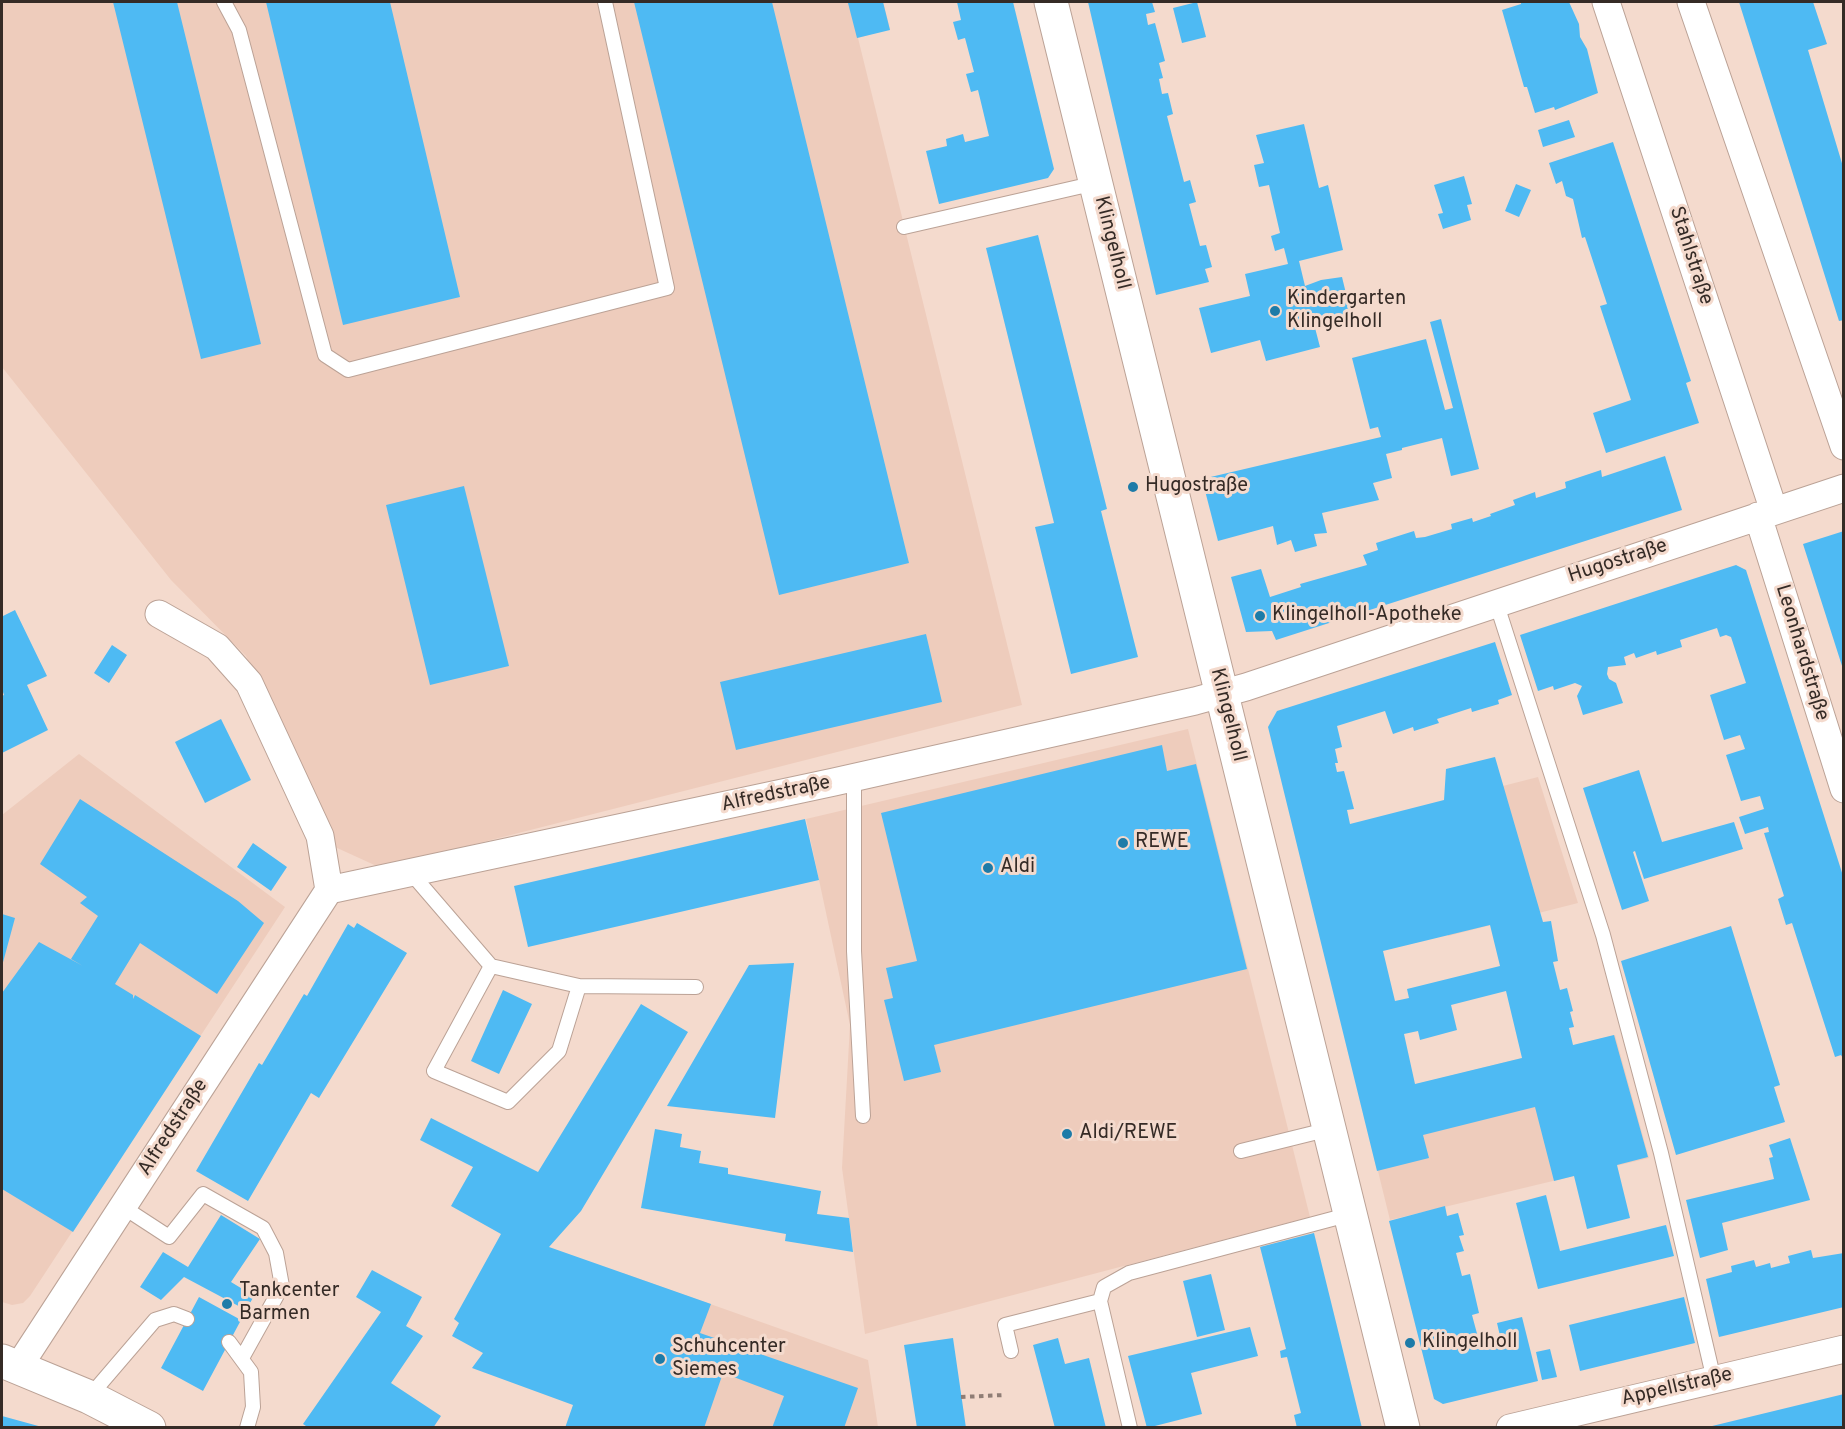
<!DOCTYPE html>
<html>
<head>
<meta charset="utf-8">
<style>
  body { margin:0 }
  #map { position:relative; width:1845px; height:1429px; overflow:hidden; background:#f4dacd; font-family:Overpass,sans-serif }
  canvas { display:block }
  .frame { position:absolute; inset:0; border:3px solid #352b26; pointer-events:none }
</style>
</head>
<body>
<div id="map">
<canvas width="1845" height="1429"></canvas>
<div class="frame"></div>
</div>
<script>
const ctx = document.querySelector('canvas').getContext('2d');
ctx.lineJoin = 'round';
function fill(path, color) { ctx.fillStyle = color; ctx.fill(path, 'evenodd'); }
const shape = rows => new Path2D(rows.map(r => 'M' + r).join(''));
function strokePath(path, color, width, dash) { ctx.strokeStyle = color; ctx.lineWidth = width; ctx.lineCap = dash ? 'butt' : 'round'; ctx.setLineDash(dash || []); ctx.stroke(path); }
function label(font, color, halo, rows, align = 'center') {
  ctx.font = font + ' Overpass,sans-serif'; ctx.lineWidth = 6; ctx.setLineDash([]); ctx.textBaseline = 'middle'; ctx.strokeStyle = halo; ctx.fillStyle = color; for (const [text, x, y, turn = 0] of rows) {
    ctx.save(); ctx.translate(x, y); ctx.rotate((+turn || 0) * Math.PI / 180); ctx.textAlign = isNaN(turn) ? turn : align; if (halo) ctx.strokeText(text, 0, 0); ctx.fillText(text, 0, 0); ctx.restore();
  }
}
fill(shape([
  [2,2,883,2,890,29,858,38,1022,705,381,868,335,847,246,656,171,580,2,367],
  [1188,729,1310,1217,865,1334,842,1168,850,1025,806,819],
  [79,754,285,907,30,1296,23,1303,12,1305,2,1302,2,815],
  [1538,777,1578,903,1448,936,1417,808],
  [1615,1035,1649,1158,1390,1220,1360,1098],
  [623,1273,868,1360,878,1427,565,1428]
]), '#eeccbc');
fill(shape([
  [113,2,177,2,261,344,201,359],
  [266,2,390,2,460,297,343,325],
  [634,2,772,2,909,563,779,595],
  [855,2,883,2,890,30,857,38,848,3],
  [957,2,1013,2,1054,169,1048,178,939,204,926,151,947,146,946,139,963,134,965,142,989,136,978,90,971,92,966,74,974,72,965,38,958,40,953,22,961,20],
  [1088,2,1152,2,1155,12,1146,14,1148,25,1155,23,1165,61,1159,63,1163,78,1159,79,1162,94,1168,93,1173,114,1167,116,1184,182,1190,180,1196,202,1189,204,1200,246,1206,245,1212,267,1205,269,1209,282,1156,295],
  [1197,2,1206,37,1182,43,1173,8],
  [1521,2,1569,2,1579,24,1580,37,1587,49,1598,93,1555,110,1554,107,1535,113,1527,87,1524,87,1502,10,1521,4],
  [1739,2,1813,2,1827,44,1808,50,1844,170,1844,320,1839,321],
  [1569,120,1575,137,1543,147,1538,130],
  [1304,124,1319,188,1328,185,1343,250,1299,261,1305,286,1321,280,1342,277,1351,314,1314,324,1320,347,1266,361,1260,340,1211,353,1199,308,1250,296,1245,274,1288,264,1284,248,1275,251,1271,236,1280,233,1269,185,1259,187,1254,165,1264,163,1256,135],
  [1613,142,1691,381,1686,383,1699,423,1606,453,1593,413,1631,400,1600,306,1607,304,1585,237,1582,238,1573,199,1566,196,1562,181,1556,184,1549,163],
  [1464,176,1472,204,1467,205,1471,220,1443,229,1438,214,1443,213,1434,185],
  [1516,184,1531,190,1519,217,1505,211],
  [1038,235,1107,509,1101,511,1138,657,1071,674,1035,527,1054,523,986,248],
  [1441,319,1479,469,1451,476,1442,438,1402,448,1402,450,1386,454,1392,478,1373,483,1379,500,1322,513,1327,533,1314,534,1317,546,1295,552,1291,540,1277,545,1273,526,1218,541,1202,479,1381,437,1378,427,1370,429,1352,358,1426,339,1445,410,1453,408,1430,322],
  [1665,456,1682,510,1276,640,1272,631,1246,632,1231,577,1261,569,1270,597,1301,587,1300,584,1367,565,1363,555,1378,550,1376,543,1414,531,1416,538,1425,537,1452,529,1451,524,1472,518,1473,522,1491,516,1490,514,1515,505,1513,500,1535,492,1536,498,1566,488,1565,482,1601,470,1602,477],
  [464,486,509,666,430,685,386,505],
  [1844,531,1844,669,1843,669,1803,544],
  [1736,565,1746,570,1844,879,1844,1060,1841,1055,1835,1057,1792,923,1786,925,1778,899,1784,896,1764,833,1769,832,1768,827,1745,834,1739,817,1764,809,1760,796,1741,801,1726,755,1745,749,1740,735,1724,740,1710,695,1746,683,1731,637,1726,635,1720,637,1717,628,1680,640,1682,647,1657,655,1656,651,1636,658,1634,653,1624,657,1626,665,1608,667,1607,674,1609,679,1616,683,1623,703,1583,715,1577,696,1582,686,1575,683,1554,690,1553,686,1538,691,1520,635],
  [15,610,47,676,27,685,48,730,2,753,2,696,4,695,2,689,2,612,3,616],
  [926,634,942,702,736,750,720,682],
  [1495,642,1512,695,1498,700,1499,704,1472,712,1471,708,1437,719,1439,723,1414,731,1413,727,1393,734,1385,711,1337,726,1342,747,1335,749,1338,763,1335,763,1337,772,1344,771,1354,809,1347,810,1350,824,1444,800,1446,769,1495,757,1543,922,1551,921,1558,961,1553,962,1560,990,1567,988,1573,1011,1570,1012,1574,1027,1569,1028,1573,1045,1614,1035,1648,1157,1617,1165,1630,1218,1587,1229,1574,1176,1554,1181,1535,1107,1423,1135,1429,1158,1377,1171,1268,727,1277,711],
  [1490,925,1500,966,1407,989,1409,998,1395,1001,1383,951],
  [1506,991,1522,1058,1415,1084,1404,1034,1418,1031,1420,1040,1457,1030,1451,1005],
  [112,645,127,655,109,683,94,673],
  [221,719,251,780,205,803,175,742],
  [1162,745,1167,771,1196,764,1247,969,934,1045,941,1072,904,1081,884,1000,893,998,886,968,917,961,881,813],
  [1639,770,1662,842,1734,822,1743,849,1644,879,1635,851,1633,852,1649,901,1622,910,1583,788],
  [80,799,238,901,264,923,217,994,140,943,115,984,133,995,133,999,135,995,201,1036,73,1232,2,1189,2,993,39,942,83,966,71,959,98,916,80,903,87,897,40,864],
  [805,819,819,880,528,947,514,886],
  [253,843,287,867,271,891,237,867],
  [2,914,15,918,2,966],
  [357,923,407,953,319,1098,311,1093,248,1201,196,1171,259,1063,262,1065,304,994,307,996,348,924,354,928],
  [1731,926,1780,1085,1774,1087,1785,1122,1676,1155,1621,961],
  [794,963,775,1118,667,1106,749,965],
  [503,990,532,1004,499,1074,471,1061],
  [641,1004,688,1032,581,1211,549,1247,711,1304,700,1333,858,1388,844,1428,772,1428,784,1396,723,1373,704,1428,565,1428,573,1405,472,1368,483,1353,452,1336,459,1323,454,1319,501,1234,451,1206,473,1167,420,1140,431,1118,538,1172],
  [655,1129,682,1134,680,1147,701,1151,699,1163,728,1168,728,1174,821,1191,817,1214,849,1218,853,1252,785,1241,786,1234,641,1208],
  [1790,1138,1810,1200,1722,1223,1728,1250,1700,1258,1686,1200,1774,1179,1769,1158,1773,1157,1769,1145],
  [1546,1195,1560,1251,1666,1225,1674,1256,1538,1289,1516,1203],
  [1445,1206,1447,1216,1458,1213,1464,1235,1459,1236,1464,1251,1456,1253,1462,1276,1470,1274,1479,1313,1472,1315,1479,1341,1500,1336,1497,1323,1522,1317,1538,1381,1443,1404,1434,1399,1389,1221],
  [221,1215,260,1239,231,1282,254,1296,246,1310,184,1277,161,1300,140,1287,163,1252,188,1267],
  [1314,1233,1332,1306,1362,1428,1297,1428,1294,1415,1301,1413,1287,1357,1281,1358,1280,1351,1286,1349,1260,1247],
  [1811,1250,1813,1258,1844,1253,1844,1307,1719,1337,1706,1279,1732,1272,1731,1266,1754,1260,1756,1267,1770,1263,1771,1268,1790,1263,1788,1256],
  [372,1270,422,1297,406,1326,423,1336,391,1383,441,1416,433,1428,309,1428,303,1424,381,1312,356,1297],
  [1211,1274,1225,1330,1197,1337,1183,1281],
  [199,1297,241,1320,203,1391,161,1368],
  [1684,1297,1695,1343,1580,1371,1569,1325],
  [1250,1327,1258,1356,1191,1373,1202,1414,1147,1428,1128,1356],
  [953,1338,966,1428,917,1428,904,1345],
  [1058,1338,1065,1364,1089,1358,1106,1428,1055,1428,1033,1345],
  [1550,1349,1557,1377,1542,1380,1536,1352],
  [1844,1394,1844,1428,1708,1428,1708,1427],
  [2,1416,42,1427,42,1428,2,1428]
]), '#4ebaf3');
const service = shape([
  [224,2,239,30,325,355,348,370,667,288,605,2],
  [904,227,1096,183],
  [1496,602,1603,935,1661,1153,1714,1380],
  [854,778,854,951,863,1116],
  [411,873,491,966],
  [579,986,559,1051,508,1102,434,1071,491,966,579,986,696,987],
  [1241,1151,1330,1129],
  [123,1207,169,1237,203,1194,263,1228,276,1253,282,1286,242,1358],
  [229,1342,251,1372,253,1407,247,1428],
  [1011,1351,1005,1325,1100,1301],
  [89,1397,155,1320,174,1314,187,1319],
  [1130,1428,1100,1301,1104,1287,1129,1273,1351,1214]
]);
const minor = shape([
  [1606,2,1774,511],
  [1691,2,1844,446],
  [1758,516,1844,789],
  [329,890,834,782,1195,701,1246,687,1844,488],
  [19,1366,329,890,320,836,249,683,217,647,159,614],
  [1510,1428,1844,1349]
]);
const tertiary = shape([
  [1051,2,1403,1428]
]);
const secondary = shape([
  [2,1361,89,1397,149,1428]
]);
strokePath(service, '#bba296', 16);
strokePath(minor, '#bba296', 29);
strokePath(tertiary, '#bba296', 35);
strokePath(secondary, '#bba296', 35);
strokePath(shape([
  [961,1397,1005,1395]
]), '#8f7d75', 4, [4.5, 4.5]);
strokePath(service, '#fff', 14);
strokePath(minor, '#fff', 27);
strokePath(tertiary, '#fff', 33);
strokePath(secondary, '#fff', 33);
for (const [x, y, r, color] of [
  [1275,311,6,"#1d7ba8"],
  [1133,487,6,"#1d7ba8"],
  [1260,616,6,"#1d7ba8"],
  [1123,843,6,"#1d7ba8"],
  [988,868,6,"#1d7ba8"],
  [1067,1134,6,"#1d7ba8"],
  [227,1304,6,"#1d7ba8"],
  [1410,1343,6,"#1d7ba8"],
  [660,1359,6,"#1d7ba8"]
]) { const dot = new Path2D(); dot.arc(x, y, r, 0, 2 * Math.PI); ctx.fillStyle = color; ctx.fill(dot); strokePath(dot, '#f4dacd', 2); }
label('20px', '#352b26', '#f4dacd', [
  ["Klingelholl",1111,243,76],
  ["Stahlstraße",1690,256,72],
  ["Hugostraße",1618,562,-18],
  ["Leonhardstraße",1801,653,73],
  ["Klingelholl",1227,715,76],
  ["Alfredstraße",776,795,-12],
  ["Alfredstraße",174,1128,-57],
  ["Appellstraße",1677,1388,-13]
]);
label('20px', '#352b26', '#f4dacd', [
  ["Kindergarten",1287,300],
  ["Klingelholl",1287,323],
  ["Hugostraße",1145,487],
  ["Klingelholl-Apotheke",1272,616],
  ["REWE",1135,843],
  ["Aldi",1000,868],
  ["Aldi/REWE",1079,1134],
  ["Tankcenter",239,1292],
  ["Barmen",239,1315],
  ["Klingelholl",1422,1343],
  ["Schuhcenter",672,1348],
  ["Siemes",672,1371]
], 'left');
</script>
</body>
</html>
